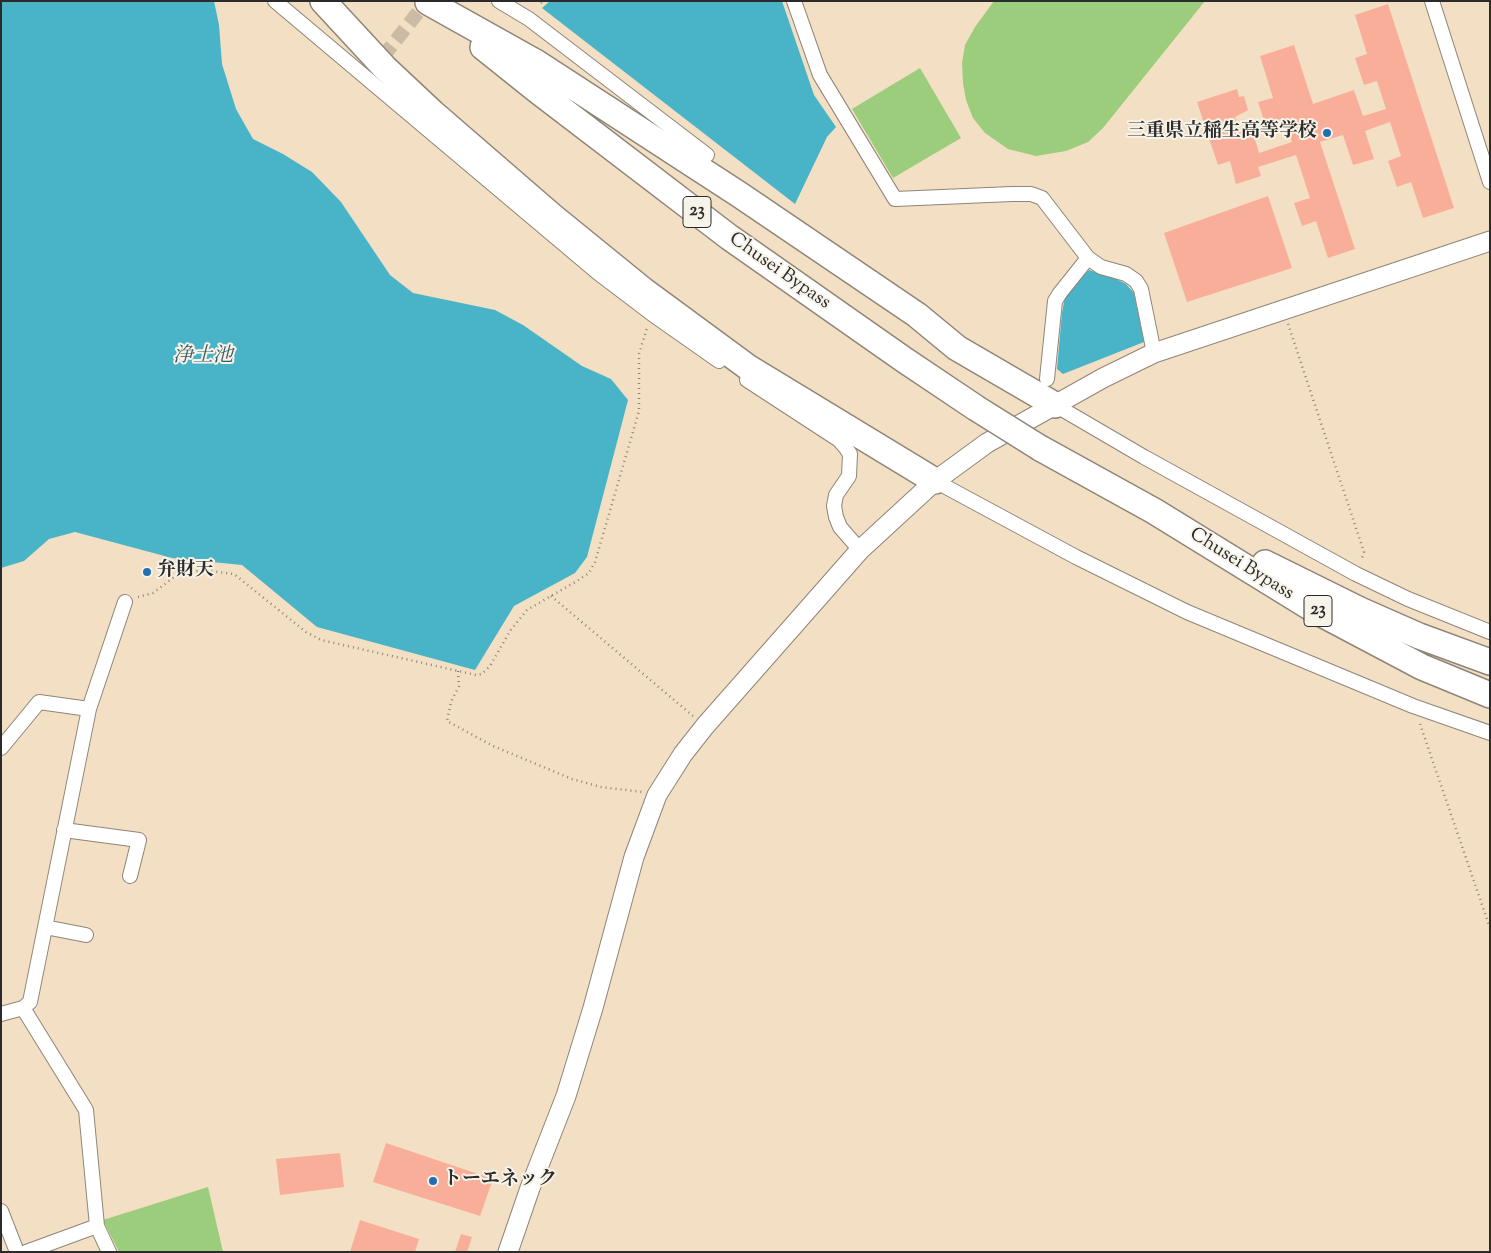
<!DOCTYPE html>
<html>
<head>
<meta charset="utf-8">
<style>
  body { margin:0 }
  #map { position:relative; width:1491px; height:1253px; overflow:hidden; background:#f3dfc3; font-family:"Sorts Mill Goudy",serif }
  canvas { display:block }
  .frame { position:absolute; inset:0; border:2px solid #2b2b2b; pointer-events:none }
</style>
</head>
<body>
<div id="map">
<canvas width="1491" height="1253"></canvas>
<div class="frame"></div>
</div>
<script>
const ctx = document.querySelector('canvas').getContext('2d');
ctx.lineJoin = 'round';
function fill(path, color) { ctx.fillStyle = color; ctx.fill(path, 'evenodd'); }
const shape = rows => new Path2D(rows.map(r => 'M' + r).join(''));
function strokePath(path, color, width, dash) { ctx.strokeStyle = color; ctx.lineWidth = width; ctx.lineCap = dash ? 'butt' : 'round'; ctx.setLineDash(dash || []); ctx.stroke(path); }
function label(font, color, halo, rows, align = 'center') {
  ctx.font = font + ' "Sorts Mill Goudy","Noto Serif JP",serif'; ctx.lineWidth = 4; ctx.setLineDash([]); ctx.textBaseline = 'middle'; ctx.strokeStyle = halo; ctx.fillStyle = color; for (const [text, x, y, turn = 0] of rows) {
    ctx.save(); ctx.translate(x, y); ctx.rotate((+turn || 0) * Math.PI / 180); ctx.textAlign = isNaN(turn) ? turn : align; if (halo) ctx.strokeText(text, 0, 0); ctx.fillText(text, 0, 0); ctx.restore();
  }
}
fill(shape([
  [994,1,1205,1,1103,128,1088,142,1066,151,1036,156,1008,149,985,133,973,118,966,100,963,83,962,63,965,45,975,27],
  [920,68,961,138,893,178,852,109],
  [208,1187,223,1252,119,1252,103,1220]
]), '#9bcd7c');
fill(shape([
  [1,1,214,1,219,25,222,64,236,109,253,139,283,154,312,172,341,202,390,275,413,293,495,310,523,325,582,366,611,379,628,400,587,557,575,573,514,606,475,670,317,627,242,565,172,558,75,532,49,539,24,561,1,568],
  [550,1,782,1,814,95,836,127,827,137,795,204,542,8],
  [1089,270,1116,279,1126,284,1134,293,1144,342,1063,374,1057,369,1062,313,1065,297,1073,286]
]), '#49b3c7');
fill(shape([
  [1388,4,1454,208,1423,218,1411,182,1397,187,1388,161,1401,156,1390,122,1365,131,1374,159,1353,165,1343,135,1320,142,1355,249,1328,258,1316,221,1302,226,1294,203,1310,198,1296,155,1258,167,1261,176,1236,184,1230,161,1218,165,1197,102,1237,89,1239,97,1244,96,1248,110,1235,117,1243,137,1254,136,1259,153,1292,142,1284,118,1265,124,1258,102,1273,98,1260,56,1294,45,1313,104,1354,90,1363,116,1386,109,1377,81,1364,85,1355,58,1367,54,1355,15],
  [1268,196,1292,268,1187,302,1164,233],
  [386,1143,493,1179,480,1216,373,1182],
  [340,1153,344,1187,280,1195,276,1159],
  [360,1220,419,1239,415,1252,350,1252],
  [461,1234,472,1237,467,1252,455,1252]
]), '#f9ae9a');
strokePath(shape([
  [370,73,427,1]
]), '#cbbba5', 14, [14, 7]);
const street = shape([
  [275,1,598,273,652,314,719,361],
  [499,1,529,19,707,155],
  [794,1,820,75,895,199,1012,194,1031,194,1042,198,1088,258,1101,267,1126,274,1136,281,1141,289,1154,353],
  [1432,1,1490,182],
  [1047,379,1055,301,1060,293,1088,258],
  [747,380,839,440,846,448,850,454,849,476,836,495,834,506,836,517,840,527,860,550],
  [1055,405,1144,457,1356,574,1408,599,1490,632],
  [935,481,1076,557,1187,612,1413,706,1490,733],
  [89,709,125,602],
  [1,748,39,702,89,709,30,1002,23,1008,1,1014],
  [64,830,139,840,130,876],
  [45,927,86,935],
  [23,1008,86,1110,97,1226,109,1252],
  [1,1211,17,1252],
  [26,1252,97,1226]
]);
const secondary = shape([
  [508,1252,530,1188,566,1096,593,1008,634,857,657,795,683,754,705,726,860,550,935,481,987,443,1103,378,1154,353,1490,241]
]);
const highway = shape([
  [323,1,385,68,433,113,552,216,643,290,749,368,935,481],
  [428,2,537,63,740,195,917,315,957,348,1055,405],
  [483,47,538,91,729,237,903,359,976,408],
  [1040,448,1154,511,1318,612,1422,667,1490,695],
  [1265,563,1360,610,1419,636,1490,662]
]);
strokePath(street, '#8f8577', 16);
strokePath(secondary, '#8f8577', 21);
strokePath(highway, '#8f8577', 28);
strokePath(shape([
  [541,3,543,1],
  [1288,324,1364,552,1361,561],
  [551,596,693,716],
  [138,597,153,593,173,578,201,570,234,574,306,632,321,640,476,675,482,674,490,666,510,631,527,610,577,581,589,573,595,562,639,411,639,354,647,328],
  [458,671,459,686,451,702,447,721,493,746,572,779,601,787,642,792],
  [1420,724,1490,928]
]), '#8f8577', 2.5, [1, 4]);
strokePath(street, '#fff', 14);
strokePath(secondary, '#fff', 19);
strokePath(highway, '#fff', 25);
const highwayBridge = shape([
  [976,408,1040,448]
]);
strokePath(highwayBridge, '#8f8577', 28, []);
strokePath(highwayBridge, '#fff', 25);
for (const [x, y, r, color] of [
  [1327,133,5,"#1f6fb2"],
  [147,572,5,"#1f6fb2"],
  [433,1181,5,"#1f6fb2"]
]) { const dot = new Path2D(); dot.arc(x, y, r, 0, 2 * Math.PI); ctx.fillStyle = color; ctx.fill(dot); strokePath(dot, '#f7f3e8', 2); }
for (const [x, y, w] of [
  [697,212,28],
  [1318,611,28]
]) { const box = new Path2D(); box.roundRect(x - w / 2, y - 15.5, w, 31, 4); ctx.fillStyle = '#f7f3e8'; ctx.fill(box); strokePath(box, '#2b2b2b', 1); }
label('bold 18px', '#2b2b2b', null, [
  ["23",697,212],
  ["23",1318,611]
]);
label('bold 19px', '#2b2b2b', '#f7f3e8', [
  ["三重県立稲生高等学校",1317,133,"right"],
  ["弁財天",157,572],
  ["トーエネック",443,1181]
], 'left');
label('19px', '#2b2b2b', '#f7f3e8', [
  ["Chusei Bypass",779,272,35],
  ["Chusei Bypass",1241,565,32]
]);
label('italic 20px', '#365b62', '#f7f3e8', [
  ["浄土池",203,358]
]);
</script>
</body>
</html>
